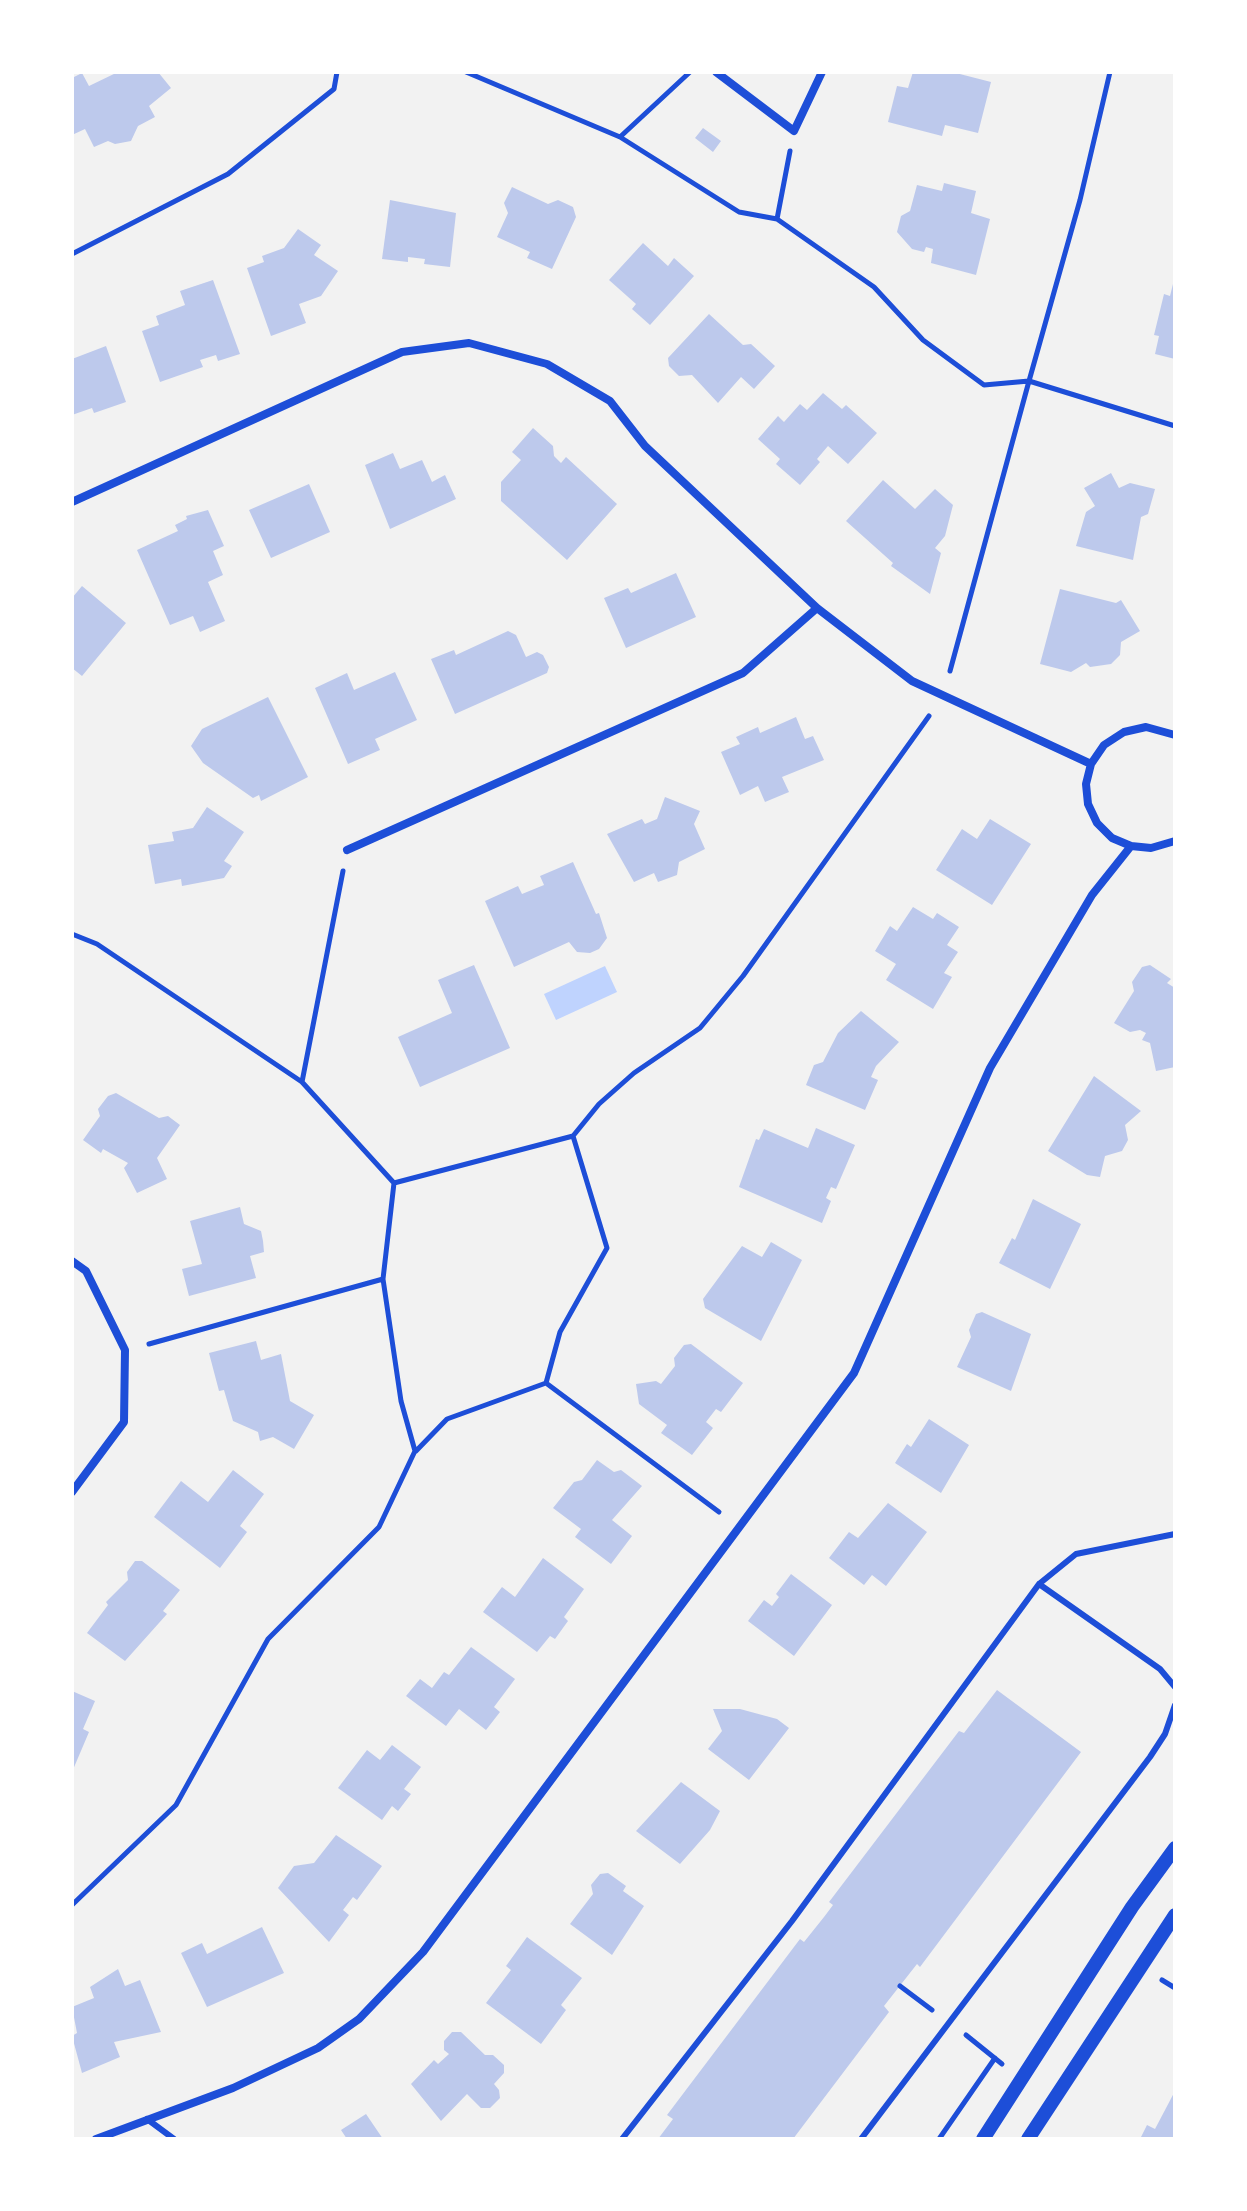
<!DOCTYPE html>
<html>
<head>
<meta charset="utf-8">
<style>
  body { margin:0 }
  #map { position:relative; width:1247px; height:2211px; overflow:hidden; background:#f2f2f2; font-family:Karla,sans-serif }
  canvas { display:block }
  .frame { position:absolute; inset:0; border:74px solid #fff; pointer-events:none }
</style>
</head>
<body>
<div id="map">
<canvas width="1247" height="2211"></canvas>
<div class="frame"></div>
</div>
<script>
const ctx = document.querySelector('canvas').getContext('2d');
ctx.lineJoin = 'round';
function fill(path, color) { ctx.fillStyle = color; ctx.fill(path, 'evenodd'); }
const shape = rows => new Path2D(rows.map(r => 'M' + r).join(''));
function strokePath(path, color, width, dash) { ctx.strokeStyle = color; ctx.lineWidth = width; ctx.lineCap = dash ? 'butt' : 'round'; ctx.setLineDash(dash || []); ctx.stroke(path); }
fill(shape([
  [605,966,617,992,556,1020,544,994]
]), '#bfd3fe');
fill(shape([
  [118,72,158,72,171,88,149,106,155,117,138,126,131,141,115,144,108,141,94,147,85,129,72,135,72,78,82,73,89,86],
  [913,72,952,72,991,82,978,133,945,125,942,136,888,122,897,86,908,88],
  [703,128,721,141,713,152,695,138],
  [944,183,976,191,971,213,990,219,976,275,931,263,933,249,926,247,924,252,912,249,897,232,901,216,910,211,917,185,942,191],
  [512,187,548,204,558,200,573,207,576,217,552,269,527,258,530,252,497,237,508,213,504,203],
  [390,200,456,213,450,267,424,264,425,259,408,257,408,262,382,259],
  [298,229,321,245,314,255,338,271,321,296,299,304,306,323,271,336,247,268,264,262,262,256,284,248],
  [643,243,668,266,674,258,694,276,650,325,632,309,636,304,609,280],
  [213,280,240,354,218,361,216,355,200,360,203,367,160,382,142,331,159,325,156,316,185,305,180,291],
  [1174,280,1175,280,1175,359,1155,354,1159,336,1154,335,1164,294,1170,296],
  [709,314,743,345,751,344,775,366,754,389,741,377,718,403,692,375,679,376,669,366,668,358],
  [106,346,126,402,94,413,92,408,72,415,72,359],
  [823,393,842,409,846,405,877,433,848,464,828,446,817,459,820,462,800,485,776,464,780,459,758,439,778,416,784,422,800,404,807,410],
  [533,428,553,446,554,456,561,463,566,457,617,504,567,560,501,501,501,482,521,460,512,452],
  [393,453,400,469,422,460,432,482,445,475,456,499,390,529,365,465],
  [1111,473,1119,488,1130,483,1155,489,1148,514,1141,517,1133,560,1076,546,1086,512,1095,506,1084,488],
  [883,480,915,509,935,489,953,505,945,536,935,548,941,553,930,594,891,566,893,563,846,521],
  [309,484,330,532,271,558,249,510],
  [208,510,224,546,213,551,223,575,208,582,225,621,200,632,193,616,170,625,137,550,178,531,175,525,187,519,186,516],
  [676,573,696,617,626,648,604,598,628,588,631,593],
  [82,586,126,623,82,676,72,668,72,598],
  [1060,589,1116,603,1121,600,1140,631,1121,642,1120,655,1111,664,1090,667,1086,663,1071,672,1040,664],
  [508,631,516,635,526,657,537,652,543,655,549,667,547,673,455,714,431,659,454,650,456,655],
  [395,672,417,720,375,739,380,750,348,764,315,688,347,673,354,690],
  [268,697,308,777,261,801,259,795,253,798,203,763,191,746,202,729],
  [796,717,805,739,813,736,824,760,782,777,789,792,765,802,758,786,740,795,721,752,740,744,736,737,758,727,760,733],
  [665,797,700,811,694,824,705,849,679,862,677,875,658,882,654,873,634,882,607,834,642,819,645,824,657,819],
  [207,807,244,832,224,861,232,866,224,878,182,886,181,879,155,884,148,845,174,841,172,832,193,828],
  [990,819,1031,844,992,905,936,870,962,829,977,839],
  [573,862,596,914,599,913,607,938,599,949,590,953,577,952,569,942,514,967,485,901,518,886,522,894,544,885,540,876],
  [913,907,933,919,937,913,959,927,947,945,958,952,944,973,952,977,933,1009,886,980,896,964,875,951,890,926,897,931],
  [474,965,510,1048,420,1087,398,1037,452,1013,438,980],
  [1150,965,1171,979,1167,983,1175,988,1175,1067,1156,1071,1150,1043,1142,1040,1146,1033,1140,1030,1130,1032,1114,1023,1134,991,1132,982,1142,967],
  [861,1011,899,1042,876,1066,871,1077,878,1080,865,1110,806,1085,814,1065,823,1062,838,1033],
  [1094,1076,1141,1111,1125,1125,1128,1140,1122,1151,1105,1156,1100,1177,1087,1175,1048,1151],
  [116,1093,159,1118,168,1116,180,1125,157,1158,167,1179,137,1193,124,1168,128,1163,103,1149,101,1153,83,1140,100,1116,98,1109,108,1096],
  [816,1128,855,1145,836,1189,831,1187,826,1198,831,1201,822,1223,739,1187,756,1139,759,1140,764,1129,808,1148],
  [1033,1199,1081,1224,1050,1289,999,1263,1012,1238,1015,1240],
  [240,1207,244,1224,261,1231,263,1241,264,1252,250,1256,256,1278,189,1296,182,1269,202,1264,190,1221],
  [771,1242,802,1260,761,1341,705,1308,703,1299,742,1246,762,1257],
  [982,1312,1031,1334,1011,1391,957,1367,971,1337,969,1330,976,1314],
  [256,1341,261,1360,281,1354,290,1401,314,1415,294,1449,273,1437,260,1441,258,1432,233,1421,224,1390,219,1391,209,1353],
  [691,1344,743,1383,721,1412,716,1409,706,1422,713,1428,692,1455,661,1433,667,1425,639,1404,636,1384,656,1381,661,1384,675,1366,674,1358,684,1345],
  [929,1419,969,1445,941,1493,895,1463,907,1444,911,1447],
  [597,1460,614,1472,621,1470,642,1486,612,1520,632,1536,611,1564,575,1537,581,1529,553,1508,574,1482,582,1480],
  [233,1470,264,1494,240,1526,247,1532,220,1568,154,1517,181,1481,208,1502],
  [888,1503,927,1532,886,1586,872,1575,864,1585,829,1558,849,1532,858,1538],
  [543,1558,584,1589,564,1617,568,1621,555,1639,550,1636,537,1652,483,1612,502,1587,515,1597],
  [135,1561,142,1561,180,1590,163,1611,167,1614,125,1661,87,1633,108,1605,106,1602,128,1580,127,1572],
  [791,1574,832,1605,794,1656,748,1621,764,1600,772,1606,779,1597,776,1594],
  [471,1647,515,1679,494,1707,500,1712,486,1730,459,1709,446,1726,406,1696,420,1679,432,1688,444,1672,449,1675],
  [997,1690,1081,1752,920,1967,917,1964,884,2006,889,2012,793,2139,658,2139,673,2119,667,2115,800,1939,804,1942,824,1917,833,1905,829,1902,959,1731,964,1733],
  [72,1691,95,1701,83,1729,89,1732,72,1772],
  [713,1709,740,1709,777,1719,789,1728,749,1780,708,1749,722,1731],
  [392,1745,421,1767,404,1789,411,1794,398,1811,392,1806,382,1820,338,1788,367,1750,380,1760],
  [681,1782,720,1811,710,1830,680,1864,636,1831],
  [336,1835,382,1866,357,1900,353,1897,343,1910,349,1915,329,1942,278,1888,294,1866,314,1863],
  [608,1873,626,1886,623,1891,644,1906,612,1955,570,1924,593,1894,591,1885,600,1874],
  [262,1927,284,1973,207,2007,181,1953,202,1943,207,1954],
  [527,1937,582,1978,561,2005,566,2010,541,2044,486,2003,511,1970,506,1966],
  [118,1969,125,1986,140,1980,161,2032,114,2042,120,2057,82,2073,72,2036,77,2033,72,2007,94,1998,90,1987],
  [452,2032,461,2032,485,2055,493,2055,504,2065,504,2073,494,2084,499,2090,500,2098,490,2108,481,2108,467,2094,441,2121,411,2084,434,2060,438,2064,449,2054,444,2050,444,2041],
  [1175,2091,1175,2139,1140,2139,1147,2125,1155,2129],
  [366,2114,383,2139,347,2139,341,2130]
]), '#bdc9ec');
strokePath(shape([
  [466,72,620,137,690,72],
  [620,137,739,212,777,219],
  [790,151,777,219,874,287,923,340,984,385,1029,381,1080,200,1110,72],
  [72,254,228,174,334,89,337,72],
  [950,671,1029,381,1175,426],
  [72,934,97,944,302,1082,394,1183,383,1279,401,1401,415,1451,379,1527,268,1639,176,1805,72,1905],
  [302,1082,343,871],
  [573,1136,599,1104,634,1073,700,1028,743,976,929,716],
  [394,1183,573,1136,607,1248,560,1332,546,1383],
  [149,1344,383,1279],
  [416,1451,447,1419,546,1383,719,1512],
  [1162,1980,1175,1988],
  [900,1986,932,2010],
  [966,2035,1002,2064],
  [939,2139,995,2058]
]), '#1d4ed8', 5);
strokePath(shape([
  [1039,1584,1160,1669,1175,1687],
  [147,2119,174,2139],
  [622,2139,792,1921,1039,1584,1076,1554,1175,1534],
  [861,2139,1150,1757,1165,1734,1175,1705]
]), '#1d4ed8', 6);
strokePath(shape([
  [716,72,794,131,822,72],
  [72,502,402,352,469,343,547,364,610,401,645,446,817,608,912,681,1091,764],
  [1175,735,1146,727,1124,732,1104,745,1091,764,1086,784,1088,804,1097,823,1112,838,1131,846,1151,848,1175,841],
  [347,850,743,673,817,608],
  [72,1261,86,1271,125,1350,124,1422,72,1492],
  [96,2139,233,2088,318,2048,359,2019,423,1952,854,1373,990,1068,1092,895,1131,846]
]), '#1d4ed8', 8);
strokePath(shape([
  [983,2139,1132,1907,1175,1848],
  [1028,2139,1175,1915]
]), '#1d4ed8', 14);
</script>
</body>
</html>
